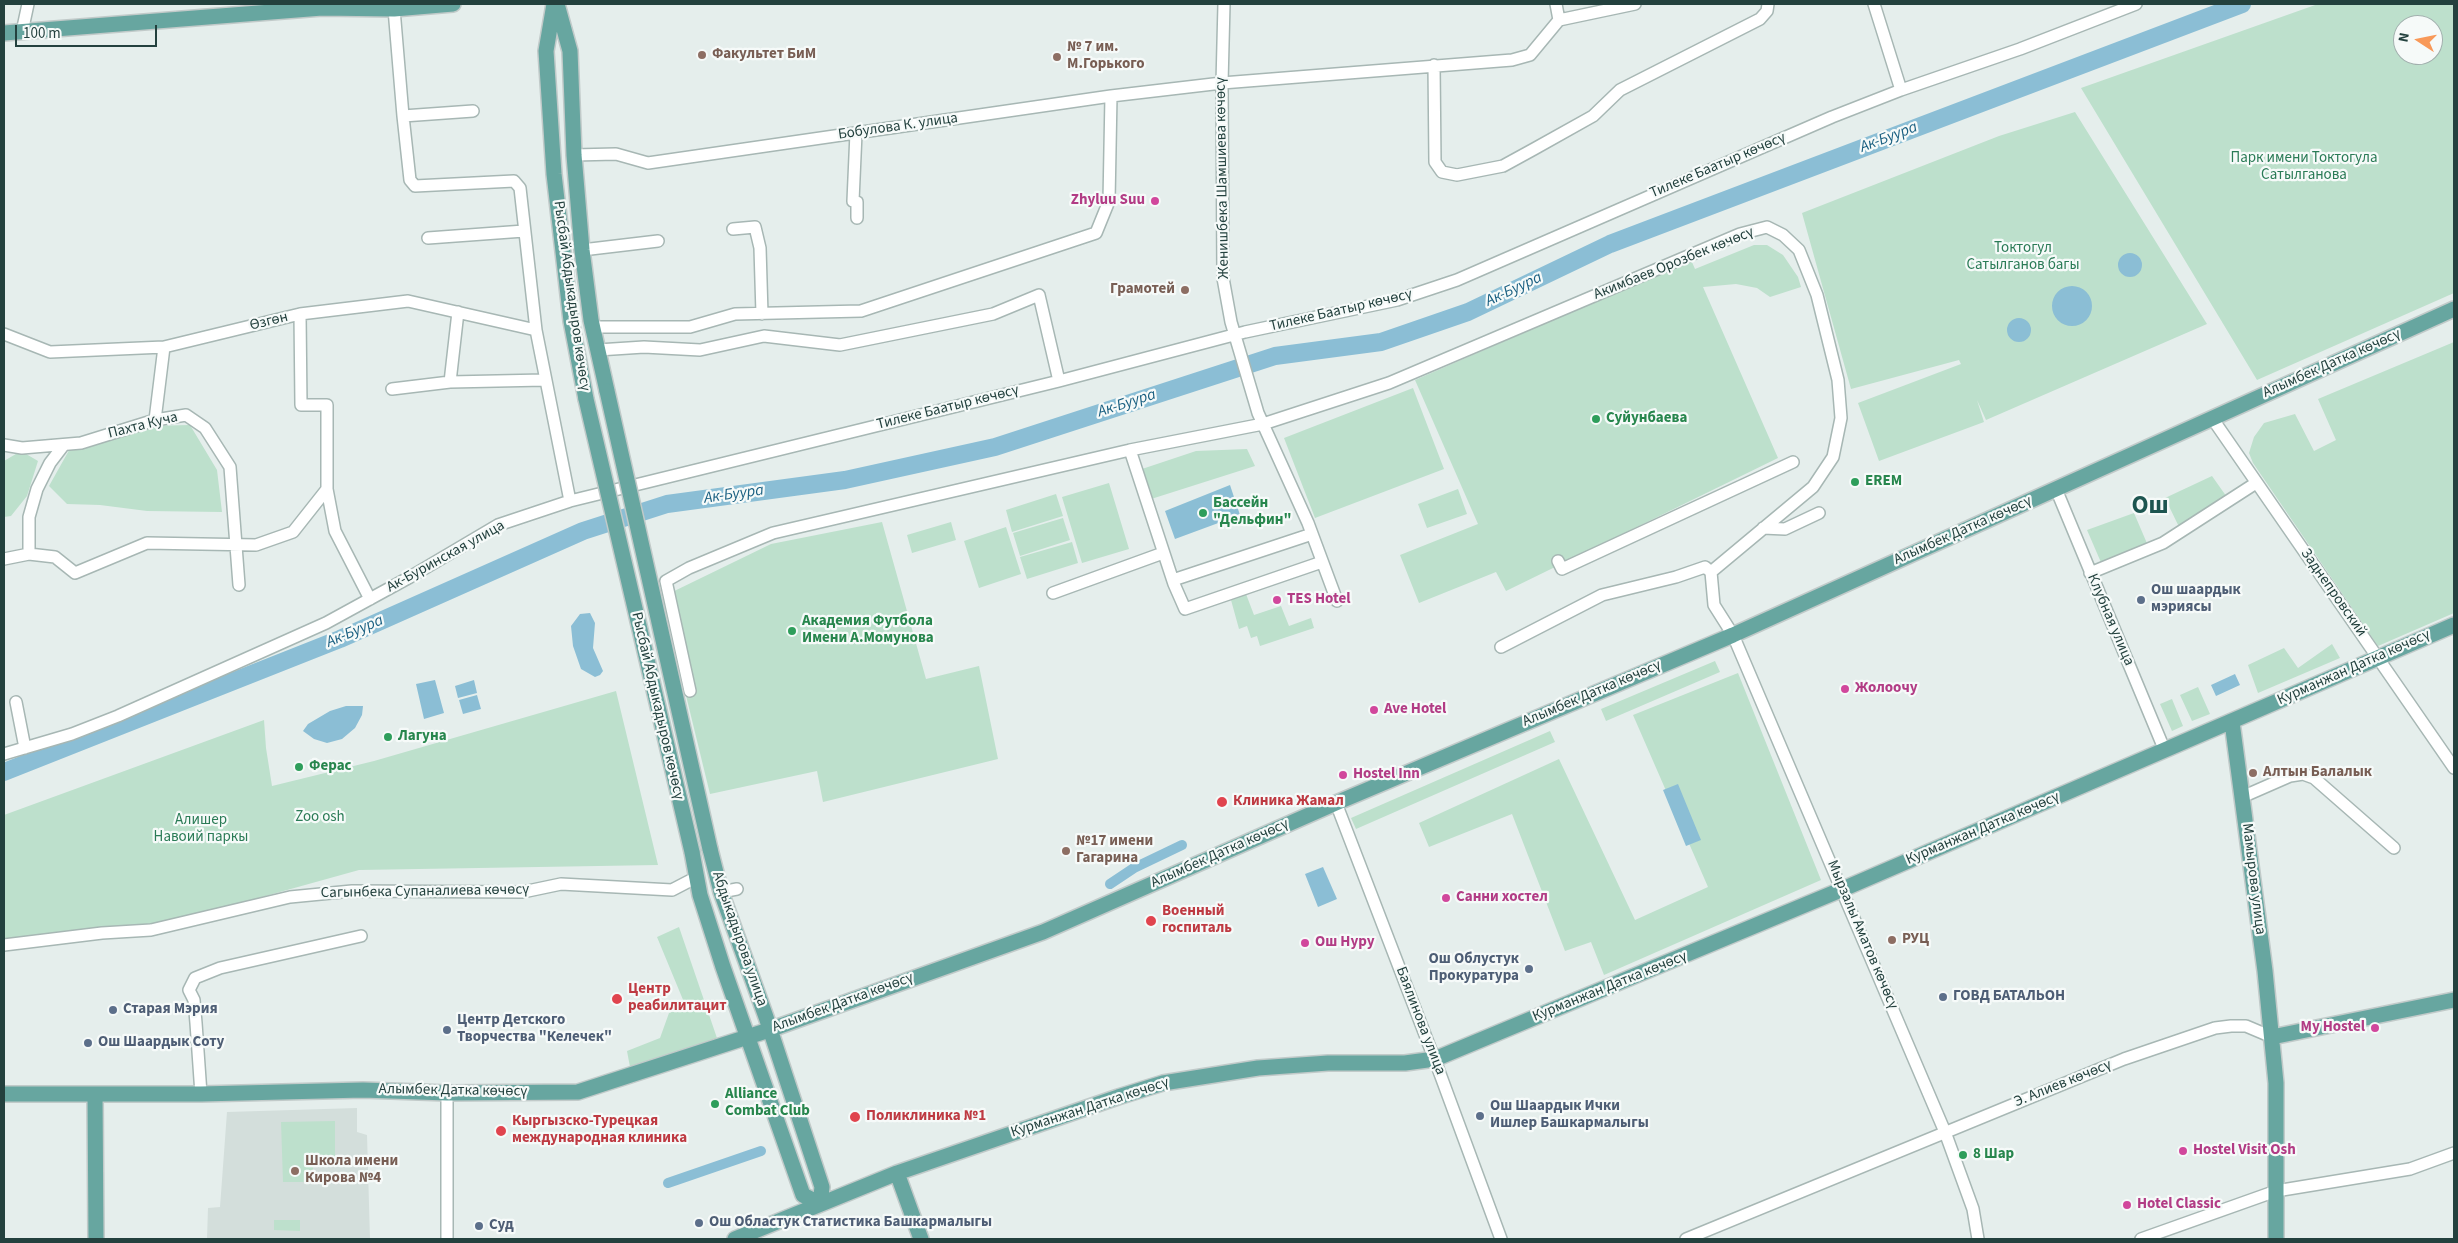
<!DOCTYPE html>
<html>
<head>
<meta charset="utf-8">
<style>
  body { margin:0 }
  #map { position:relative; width:2458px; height:1243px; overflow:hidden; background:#e5eeec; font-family:"Source Sans 3",sans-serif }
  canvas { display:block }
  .frame { position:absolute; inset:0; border:5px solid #23413e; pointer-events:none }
  .north { position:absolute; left:2393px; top:15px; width:50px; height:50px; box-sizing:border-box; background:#f6faf9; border:1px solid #a2b0ae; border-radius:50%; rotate:281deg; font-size:14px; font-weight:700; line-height:20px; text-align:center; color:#23413e }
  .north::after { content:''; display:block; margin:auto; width:18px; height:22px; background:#f89959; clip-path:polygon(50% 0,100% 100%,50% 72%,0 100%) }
  .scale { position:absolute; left:15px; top:25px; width:142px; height:22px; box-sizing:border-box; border:2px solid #23413e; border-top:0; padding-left:6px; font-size:15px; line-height:18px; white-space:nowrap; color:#23413e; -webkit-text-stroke:4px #f6faf9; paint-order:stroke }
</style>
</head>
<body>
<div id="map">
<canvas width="2458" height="1243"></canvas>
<div class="frame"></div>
<div class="north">N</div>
<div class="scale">100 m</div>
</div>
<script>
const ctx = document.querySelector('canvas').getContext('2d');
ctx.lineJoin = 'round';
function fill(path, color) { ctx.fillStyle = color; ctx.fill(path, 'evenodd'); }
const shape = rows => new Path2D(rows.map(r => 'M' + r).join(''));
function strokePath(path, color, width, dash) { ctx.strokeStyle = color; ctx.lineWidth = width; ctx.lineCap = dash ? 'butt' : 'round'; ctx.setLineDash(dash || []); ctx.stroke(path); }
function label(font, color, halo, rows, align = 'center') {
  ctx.font = font + ' "Source Sans 3",sans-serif'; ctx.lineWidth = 4.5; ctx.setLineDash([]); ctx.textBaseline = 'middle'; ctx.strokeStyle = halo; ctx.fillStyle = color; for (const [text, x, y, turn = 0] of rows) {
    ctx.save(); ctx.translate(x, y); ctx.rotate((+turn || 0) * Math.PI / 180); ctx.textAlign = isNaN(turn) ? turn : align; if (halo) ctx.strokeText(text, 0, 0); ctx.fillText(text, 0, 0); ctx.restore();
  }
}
fill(shape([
  [357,1108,357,1132,367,1135,370,1239,207,1239,208,1208,220,1207,227,1112]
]), '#d3dedb');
fill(shape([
  [2318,4,2454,4,2454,293,2257,380,2081,88],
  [2403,25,2433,25,2433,55,2403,55],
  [2075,112,2207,324,1986,420,1977,400,1984,422,1879,461,1858,403,1961,364,1959,360,1851,389,1802,213,1999,136],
  [1754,245,1767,245,1783,255,1798,277,1801,287,1770,297,1757,288,1736,284,1703,287,1778,458,1506,591,1496,572,1419,603,1400,555,1478,524,1415,380,1691,260,1695,269],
  [2454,342,2454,613,2378,646,2253,463,2249,453,2254,437,2264,423,2295,414,2314,451,2336,440,2318,399],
  [1413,388,1444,469,1315,518,1284,438],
  [190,425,217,470,222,512,147,511,100,505,67,504,49,486,72,445,145,426],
  [1247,449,1255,466,1148,500,1139,470,1196,451],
  [21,451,38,461,27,496,11,516,4,517,4,461],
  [2212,476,2229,500,2181,531,2165,498],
  [1109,483,1129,549,1082,563,1062,497],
  [1458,489,1467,514,1427,528,1418,504],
  [1056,494,1063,516,1012,532,1006,510],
  [2134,513,2149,548,2103,567,2087,530],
  [1063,518,1070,540,1020,556,1013,533],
  [882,522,926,679,979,666,998,759,823,802,817,771,710,794,662,597,771,544],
  [951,522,956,540,912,553,907,535],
  [1006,527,1021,574,979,588,964,541],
  [1072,542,1078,563,1027,579,1020,557],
  [1246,594,1254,615,1281,606,1289,626,1311,618,1314,628,1260,646,1257,636,1251,638,1247,626,1239,629,1231,600],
  [2332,644,2340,658,2258,693,2248,665,2284,648,2298,668],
  [1715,661,1720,672,1606,721,1601,709],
  [1738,673,1821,880,1604,975,1591,942,1565,951,1512,814,1429,847,1419,823,1559,759,1635,920,1708,887,1633,715],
  [2198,687,2210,714,2192,721,2180,695],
  [616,691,658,865,359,870,154,927,4,943,4,815,264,720,266,748,272,786,374,761],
  [2172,699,2183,726,2172,731,2160,704],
  [1550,731,1555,742,1356,829,1351,818],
  [679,927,718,1041,630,1067,627,1051,660,1038,669,1013,686,1007,657,937],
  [335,1121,335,1161,313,1162,313,1182,283,1182,281,1122],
  [274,1220,300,1220,300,1231,274,1230]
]), '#bde0cc');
fill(shape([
  '2118 265a12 12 0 1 1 24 0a12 12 0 1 1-24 0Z',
  '2052 306a20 20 0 1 1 40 0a20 20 0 1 1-40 0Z',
  '2007 330a12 12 0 1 1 24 0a12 12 0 1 1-24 0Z',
  [1230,485,1240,515,1175,539,1165,511],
  [590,613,595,623,593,648,603,671,600,675,595,677,581,669,573,646,571,626,580,614],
  [2235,674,2240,685,2216,696,2211,685],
  [435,680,444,713,424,719,416,684],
  [474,680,477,693,458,698,455,686],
  [477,695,481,709,463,714,459,700],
  [346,706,363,706,362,715,355,728,342,739,327,743,314,739,303,731,308,724,330,711],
  [1678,784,1701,840,1686,846,1663,790],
  [1323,867,1337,899,1318,907,1305,874]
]), '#8bbed5');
strokePath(shape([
  [1110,884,1134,868,1182,845],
  [668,1183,761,1151]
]), '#8bbed5', 10);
strokePath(shape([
  [4,772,340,639,583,531,667,504,845,480,995,447,1275,356,1381,342,1468,312,1610,244,2242,4]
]), '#8bbed5', 18);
const minor = shape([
  [1224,4,1222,83,1223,278,1231,322,1258,413,1308,523,1337,601],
  [1556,4,1559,20,1635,4],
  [1874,4,1901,90],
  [394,9,403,116,473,111],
  [22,32,28,4],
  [1434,65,1435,162,1442,172,1457,175,1503,166,1534,149,1593,116,1620,90,1760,19,1767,11,1768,4],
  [403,116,410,180,415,186,514,181,520,188,536,330,570,501],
  [856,133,853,201,857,202,857,218],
  [574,155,616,154,648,163,1111,96,1222,83,1512,60,1530,55,1559,20],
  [733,229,755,227,760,248,762,314],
  [428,238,524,231],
  [582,250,658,241],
  [458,312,450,382,544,380],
  [593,327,690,327,735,314,861,311,1096,233,1109,201,1111,96],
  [4,334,50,352,164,347,300,314,408,301,536,330],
  [598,350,644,347,700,350,764,336,840,345,993,314,1039,295,1059,381],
  [392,389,450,382],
  [2212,418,2454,768],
  [155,420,164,347],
  [4,445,22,448,81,443,155,420,186,415,205,428,230,467,239,585],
  [327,489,335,531,370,599],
  [2056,489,2165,751],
  [1763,528,1785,529,1819,513],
  [29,554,29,517,37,489,50,463,63,446],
  [4,559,29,554,55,557,75,573,147,543,256,545,293,532,327,489,327,405,301,405,300,314],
  [1558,561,1562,569,1793,462],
  [1322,562,1185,609,1174,584,1130,450,1263,424,1389,383,1740,234,1767,227,1783,235,1799,250,1817,295,1838,380,1841,418,1833,457,1813,487,1711,572,1714,605,1733,635,1945,1132,1973,1209,1978,1239],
  [2090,573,2163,543,2256,483],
  [1173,580,1312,534],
  [1053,593,1163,553],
  [1501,647,1602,595,1676,577,1705,567,1711,572],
  [690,691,666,581,689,568,773,533,1130,450],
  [16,702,25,748],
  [4,754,72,734,118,716,326,623,410,577,498,525,570,501,1059,381,1245,332,1397,300,1457,280,1832,117,1901,90,2020,49,2136,4],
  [2242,797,2290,776,2303,774,2314,778,2394,848],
  [1336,803,1439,1071,1501,1239],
  [721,892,737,889],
  [4,945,102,933,151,930,290,897,352,891,523,892,561,884,672,890,697,877],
  [447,1093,447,1239],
  [201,1094,196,1023,194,1000,189,990,195,978,220,968,361,936],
  [1686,1239,2124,1059,2215,1028,2231,1026,2246,1026,2272,1037],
  [2141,1239,2276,1191,2410,1169,2454,1153]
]);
const major = shape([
  [554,4,546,51,554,174,571,321,586,399],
  [557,4,570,51,574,155,582,250,591,320,607,391],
  [4,33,322,8,394,9,453,4],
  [2232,722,2265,971,2276,1083,2276,1239],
  [710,849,721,892,766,1017,822,1187,820,1204],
  [692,852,700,895,723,967,803,1195,820,1204],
  [2272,1037,2454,1000],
  [4,1094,201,1094,363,1090,447,1093,578,1092,769,1030,1043,932,1336,803,1733,635,2454,309],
  [95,1094,96,1239],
  [897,1173,921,1239],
  [735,1239,897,1173,1118,1097,1163,1083,1258,1068,1328,1063,1405,1063,1435,1059,1843,889,2454,625]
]);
strokePath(minor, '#a7b7b4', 14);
strokePath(major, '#c1cac9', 18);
strokePath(minor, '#fff', 11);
strokePath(major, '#67a6a0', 15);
const majorBridge = shape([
  [607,391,710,849],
  [586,399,692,852]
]);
strokePath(majorBridge, '#c1cac9', 18, []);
strokePath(majorBridge, '#67a6a0', 15);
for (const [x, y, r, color] of [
  [702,55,5,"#8d6e63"],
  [1057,57,5,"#8d6e63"],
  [1155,201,5,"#d1479c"],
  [1185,290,5,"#8d6e63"],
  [1596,419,5,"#2e9e5b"],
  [1855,482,5,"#2e9e5b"],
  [1203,513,5,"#2e9e5b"],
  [1277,600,5,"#d1479c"],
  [2141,600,5,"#5c6f8a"],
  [792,631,5,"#2e9e5b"],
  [1845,689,5,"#d1479c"],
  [1374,710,5,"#d1479c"],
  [388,737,5,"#2e9e5b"],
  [299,767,5,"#2e9e5b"],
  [2253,773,5,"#8d6e63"],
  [1343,775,5,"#d1479c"],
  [1222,802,6,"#e0444e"],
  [1066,851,5,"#8d6e63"],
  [1446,898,5,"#d1479c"],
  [1151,921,6,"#e0444e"],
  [1892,940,5,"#8d6e63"],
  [1305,943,5,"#d1479c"],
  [1529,969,5,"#5c6f8a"],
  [1943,997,5,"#5c6f8a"],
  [617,999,6,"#e0444e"],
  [113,1010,5,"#5c6f8a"],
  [2375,1028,5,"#d1479c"],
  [447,1030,5,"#5c6f8a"],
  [88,1043,5,"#5c6f8a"],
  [715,1104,5,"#2e9e5b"],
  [1480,1116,5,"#5c6f8a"],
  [855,1117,6,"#e0444e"],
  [501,1131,6,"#e0444e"],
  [2183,1151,5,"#d1479c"],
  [1963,1155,5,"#2e9e5b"],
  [295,1171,5,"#8d6e63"],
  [2127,1205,5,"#d1479c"],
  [699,1223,5,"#5c6f8a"],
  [479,1226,5,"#5c6f8a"]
]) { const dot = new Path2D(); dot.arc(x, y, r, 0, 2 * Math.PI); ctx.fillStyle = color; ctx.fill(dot); strokePath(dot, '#f6faf9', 2); }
label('bold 15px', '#785e54', '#f6faf9', [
  ["№ 7 им.",1067,48],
  ["М.Горького",1067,65],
  ["Факультет БиМ",712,55],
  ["Грамотей",1175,290,"right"],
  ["Алтын Балалык",2263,773],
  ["№17 имени",1076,842],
  ["Гагарина",1076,859],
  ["РУЦ",1902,940],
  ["Школа имени",305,1162],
  ["Кирова №4",305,1179]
], 'left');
label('15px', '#23413e', '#f6faf9', [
  ["Бобулова К. улица",898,127,-8],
  ["Тилеке Баатыр көчөсү",1718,166,-23],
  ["Женишбека Шамшиева көчөсү",1223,178,-91],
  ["Акимбаев Орозбек көчөсү",1674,264,-22],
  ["Рысбай Абдыкадыров көчөсү",571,296,82],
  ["Тилеке Баатыр көчөсү",1341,311,-13],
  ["Өзгөн",269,322,-14],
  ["Алымбек Датка көчөсү",2332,364,-24],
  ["Тилеке Баатыр көчөсү",948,408,-14],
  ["Пахта Кучa",143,426,-14],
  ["Алымбек Датка көчөсү",1963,531,-24],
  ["Ак-Буринская улица",446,557,-29],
  ["Заднепровский",2333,593,55],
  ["Клубная улица",2110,620,67],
  ["Курманжан Датка көчөсү",2354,668,-24],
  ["Алымбек Датка көчөсү",1592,694,-23],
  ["Рысбай Абдыкадыров көчөсү",657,706,77],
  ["Курманжан Датка көчөсү",1983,829,-23],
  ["Алымбек Датка көчөсү",1220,854,-24],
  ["Мамырова улица",2253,879,83],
  ["Сагынбека Супаналиева көчөсү",425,892,-1],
  ["Мырзалы Аматов көчөсү",1862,935,67],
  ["Абдыкадырова улица",739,939,71],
  ["Курманжан Датка көчөсү",1610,987,-22],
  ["Алымбек Датка көчөсү",843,1003,-20],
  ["Баялинова улица",1420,1021,69],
  ["Э. Алиев көчөсү",2063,1084,-22],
  ["Алымбек Датка көчөсү",453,1091,1],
  ["Курманжан Датка көчөсү",1090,1108,-18]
]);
label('15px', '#2a7b56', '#f6faf9', [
  ["Парк имени Токтогула",2304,159],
  ["Сатылганова",2304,176],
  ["Токтогул",2023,249],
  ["Сатылганов багы",2023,266],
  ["Zoo osh",320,818],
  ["Алишер",201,821],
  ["Навоий паркы",201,838]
]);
label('bold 15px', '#b23c85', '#f6faf9', [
  ["Zhyluu Suu",1145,201,"right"],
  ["TES Hotel",1287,600],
  ["Жолоочу",1855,689],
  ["Ave Hotel",1384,710],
  ["Hostel Inn",1353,775],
  ["Санни хостел",1456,898],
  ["Ош Нуру",1315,943],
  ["My Hostel",2365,1028,"right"],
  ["Hostel Visit Osh",2193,1151],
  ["Hotel Classic",2137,1205]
], 'left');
label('bold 15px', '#27864d', '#f6faf9', [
  ["Суйунбаева",1606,419],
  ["EREM",1865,482],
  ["Бассейн",1213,504],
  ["\"Дельфин\"",1213,521],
  ["Академия Футбола",802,622],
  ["Имени А.Момунова",802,639],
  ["Лагуна",398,737],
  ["Ферас",309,767],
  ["Alliance",725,1095],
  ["Combat Club",725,1112],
  ["8 Шар",1973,1155]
], 'left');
label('bold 15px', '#4e5e75', '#f6faf9', [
  ["Ош шаардык",2151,591],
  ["мэриясы",2151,608],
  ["Ош Облустук",1519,960,"right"],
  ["Прокуратура",1519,977,"right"],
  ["ГОВД БАТАЛЬОН",1953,997],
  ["Старая Мэрия",123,1010],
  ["Центр Детского",457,1021],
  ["Творчества \"Келечек\"",457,1038],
  ["Ош Шаардык Соту",98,1043],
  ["Ош Шаардык Ички",1490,1107],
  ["Ишлер Башкармалыгы",1490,1124],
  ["Ош Областук Статистика Башкармалыгы",709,1223],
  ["Суд",489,1226]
], 'left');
label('bold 15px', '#be3a42', '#f6faf9', [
  ["Клиника Жамал",1233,802],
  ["Военный",1162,912],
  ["госпиталь",1162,929],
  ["Центр",628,990],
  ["реабилитацит",628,1007],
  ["Поликлиника №1",866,1117],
  ["Кыргызско-Турецкая",512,1122],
  ["международная клиника",512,1139]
], 'left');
label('italic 16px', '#195f81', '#f6faf9', [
  ["Ак-Буура",1889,138,-21],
  ["Ак-Буура",1514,290,-25],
  ["Ак-Буура",1127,404,-18],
  ["Ак-Буура",734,495,-8],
  ["Ак-Буура",355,632,-23]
]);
label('bold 25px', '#1d5550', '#f6faf9', [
  ["Ош",2150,508]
]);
</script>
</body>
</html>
